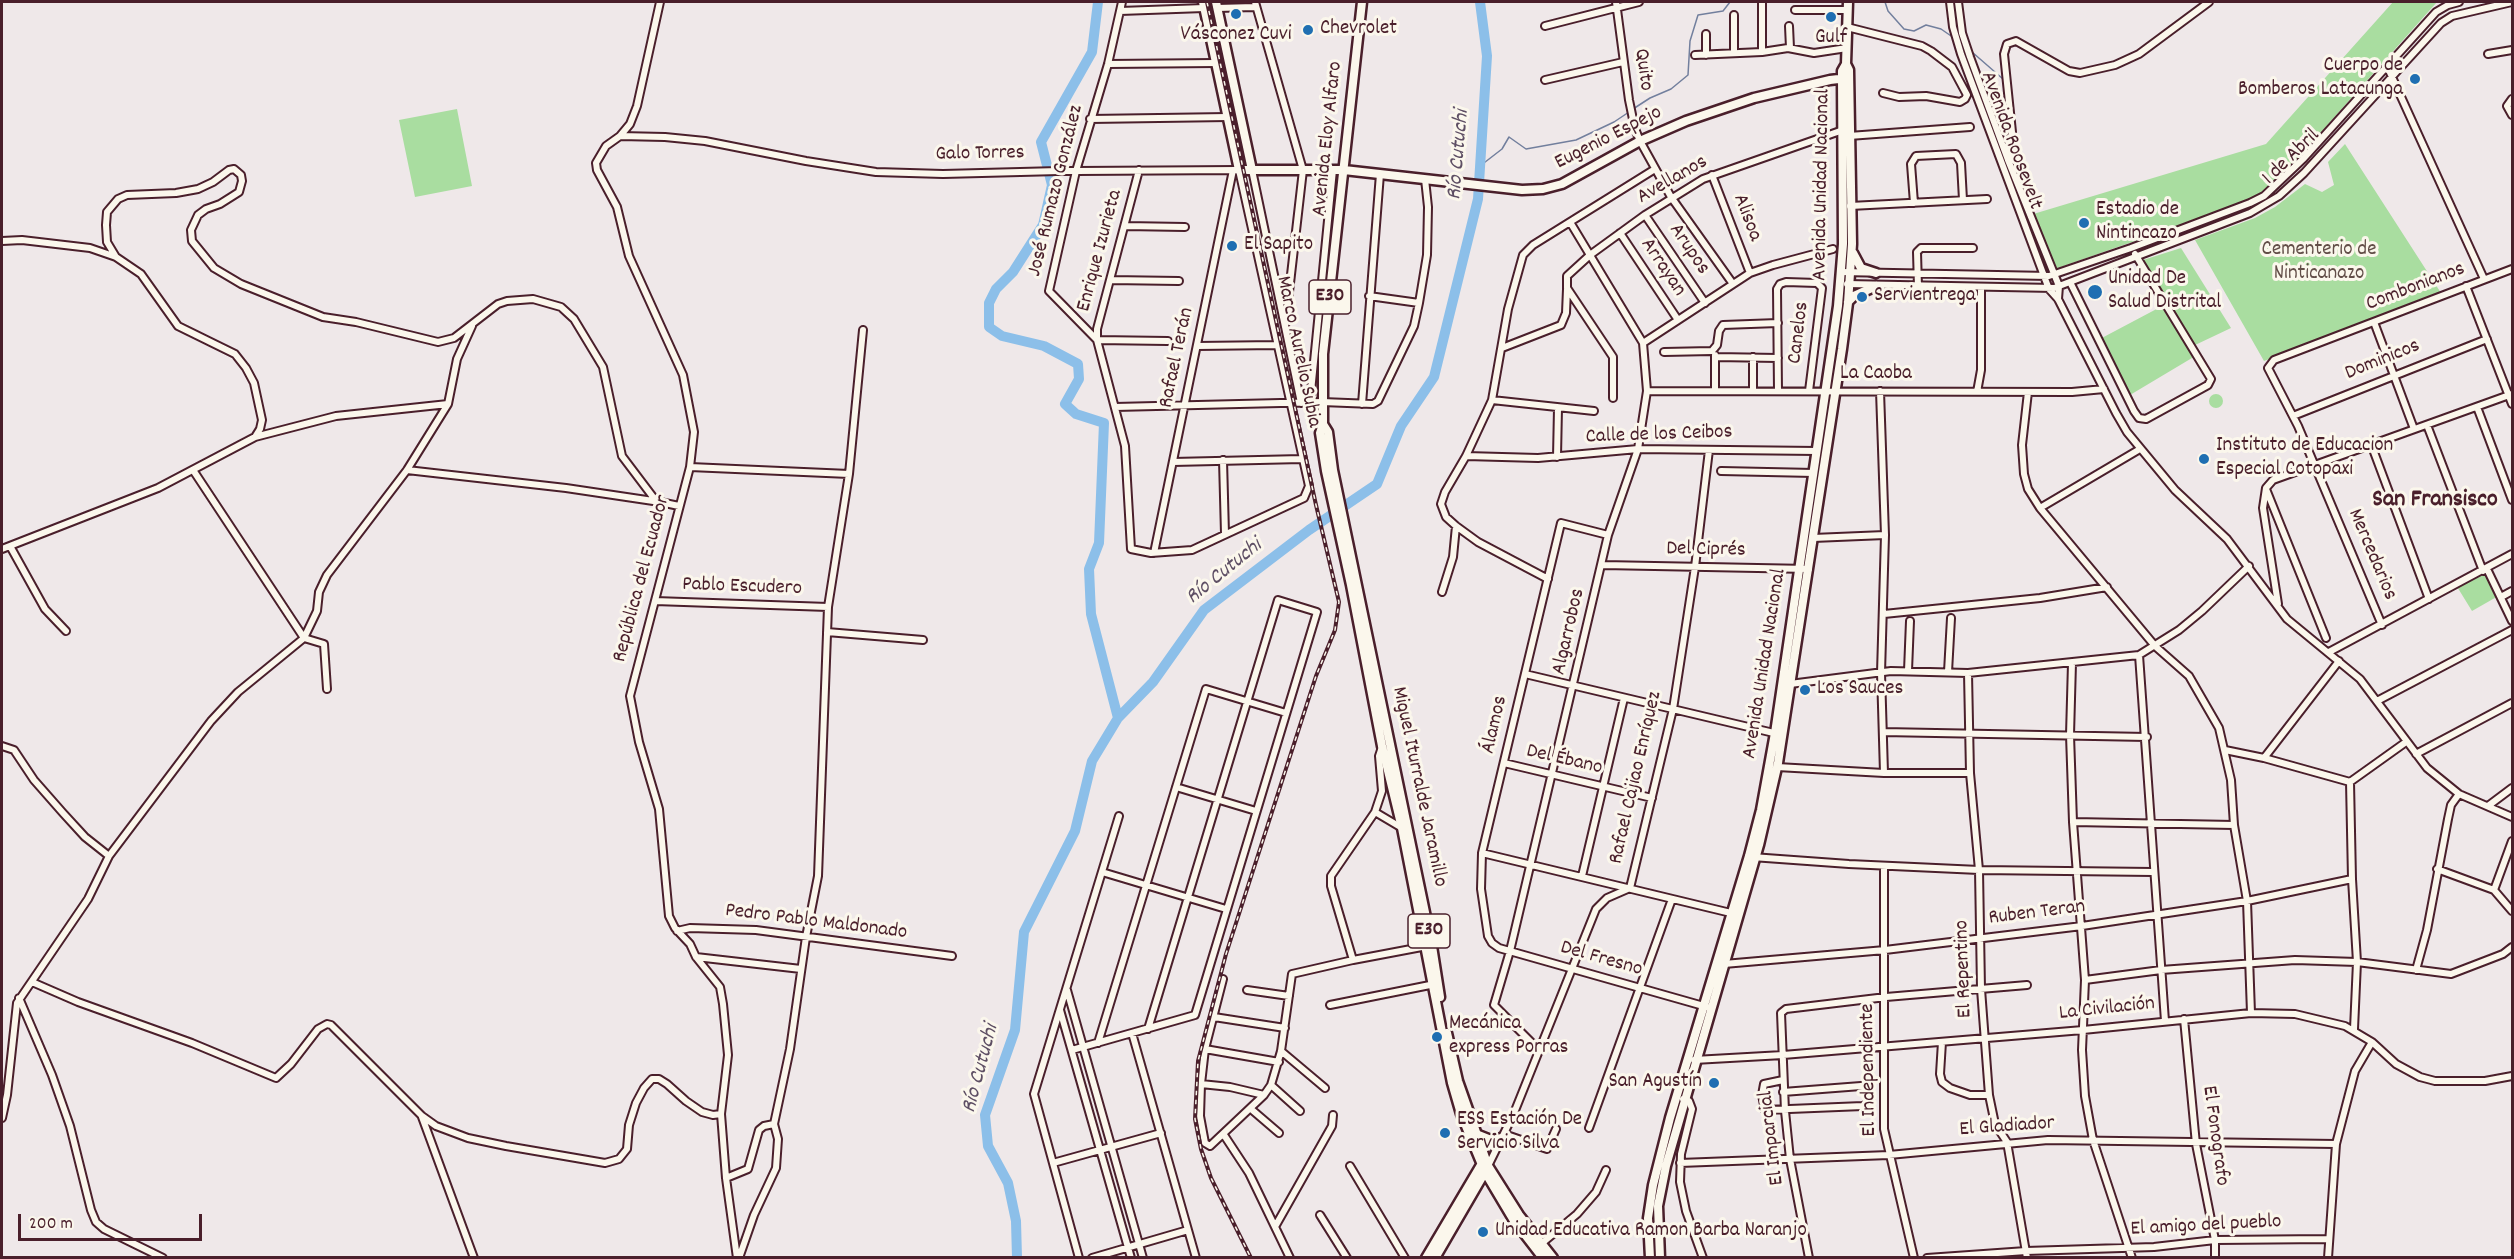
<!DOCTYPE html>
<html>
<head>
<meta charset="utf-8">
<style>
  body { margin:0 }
  #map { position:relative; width:2514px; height:1259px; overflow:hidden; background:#efe8e9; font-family:Dekko,sans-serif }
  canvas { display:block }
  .frame { position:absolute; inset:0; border:3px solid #4a1f2b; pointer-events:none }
  .scale { position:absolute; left:18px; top:1214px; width:184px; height:27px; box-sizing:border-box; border:3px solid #4a1f2b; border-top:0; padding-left:8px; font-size:18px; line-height:21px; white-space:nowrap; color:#4a1f2b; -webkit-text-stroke:4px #fbf7ec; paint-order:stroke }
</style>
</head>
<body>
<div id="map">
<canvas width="2514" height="1259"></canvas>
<div class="frame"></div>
<div class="scale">200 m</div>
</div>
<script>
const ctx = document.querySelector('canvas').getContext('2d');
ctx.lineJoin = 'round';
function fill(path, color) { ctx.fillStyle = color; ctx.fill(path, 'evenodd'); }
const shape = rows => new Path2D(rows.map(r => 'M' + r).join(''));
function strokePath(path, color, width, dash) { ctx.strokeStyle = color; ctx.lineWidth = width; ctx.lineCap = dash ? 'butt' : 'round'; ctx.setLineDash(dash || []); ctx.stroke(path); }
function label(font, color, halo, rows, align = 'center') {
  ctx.font = font + ' Dekko,sans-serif'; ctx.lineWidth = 6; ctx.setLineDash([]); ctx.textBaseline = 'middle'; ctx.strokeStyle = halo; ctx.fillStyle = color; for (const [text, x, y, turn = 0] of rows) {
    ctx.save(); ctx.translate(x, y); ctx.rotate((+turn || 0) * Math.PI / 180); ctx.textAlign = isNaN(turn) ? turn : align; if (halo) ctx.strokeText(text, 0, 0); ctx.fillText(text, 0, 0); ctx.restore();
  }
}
fill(shape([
  [2393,2,2437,2,2264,196,2052,270,2030,215,2266,144],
  [457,109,472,186,415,197,399,120],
  [2345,144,2441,293,2264,361,2195,240,2255,218,2275,207,2305,184,2322,192,2334,185,2328,162],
  [2181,248,2231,328,2193,346,2197,355,2130,395,2098,340,2166,304,2180,325,2143,260],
  '2209 401a7 7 0 1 1 14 0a7 7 0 1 1-14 0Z',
  [2487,569,2500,595,2472,611,2456,585]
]), '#a9dda0');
strokePath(shape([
  [1885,2,1888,11,1904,29,1914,31,1926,25,1941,29,1954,38],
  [1972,52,2003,79],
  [1633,109,1650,98,1671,89,1688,75,1690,41,1698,15,1723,11,1730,2],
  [1480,166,1502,149,1509,137,1526,149,1576,140,1614,122,1629,112]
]), '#727f9d', 1.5);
strokePath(shape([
  [1098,2,1092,52,1041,142,1052,185,1043,225,1013,272,996,289,989,303,989,327,1002,336,1044,346,1078,364,1079,379,1065,404,1076,414,1104,423,1099,543,1089,569,1091,614,1118,718],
  [1017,1258,1016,1221,1008,1183,988,1146,985,1115,1015,1030,1024,932,1075,831,1092,761,1118,718,1153,682,1204,610,1309,530,1377,484,1401,426,1434,377,1478,199,1487,56,1480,2]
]), '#8cbfe9', 10);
const minor = shape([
  [660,2,637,106,630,124,620,136,606,146,596,163,597,170,617,207,629,256,683,375,694,432,690,467,630,696,639,742,659,809,669,916,675,928,690,944,696,957,720,987,723,1004,728,1055,721,1114,726,1178,737,1258],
  [1255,2,1303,170,1285,327],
  [1616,2,1629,100,1635,129,1640,141,1671,197,1733,284],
  [1762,2,1762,52,1788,48,1814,53,1847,48],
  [1950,2,1953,27,1961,54,2044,276,2049,289,2058,299,2116,413,2127,432,2175,490,2227,539,2287,619,2360,679,2427,768,2459,794,2512,817],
  [1958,2,1962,33,1970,57,2008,160,2059,286,2058,299],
  [1217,8,1255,7],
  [1795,10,1848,10],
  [1120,11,1204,8],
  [1734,15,1734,53],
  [1545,26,1639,2],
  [1789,26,1790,48],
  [1847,27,1922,46,1931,51,1952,67,1967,95,1965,99,1960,102,1926,96,1899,97,1883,93],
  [1706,34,1706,55],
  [2488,54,2512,50],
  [1695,55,1762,52],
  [1108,64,1216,63],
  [2387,66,2484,279],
  [1545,80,1623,62],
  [2512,99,2507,106,2512,115],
  [1090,119,1228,117],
  [620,136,665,137,705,141,806,161,876,172,943,174,1059,171,1076,171,1239,170,1309,486,1304,498,1192,550,1151,553,1131,549,1125,446,1097,340,1049,291,1076,171,1108,64,1122,2],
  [1849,136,1970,127],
  [2008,160,2012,132,2004,54,2007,44,2016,41,2069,71,2080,73,2115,65,2139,54,2209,2],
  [1252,170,1301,403],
  [1712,175,1750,273],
  [1914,203,1911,164,1916,156,1956,154,1961,163,1963,200],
  [1850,206,1987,199],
  [1645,215,1705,303],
  [1125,226,1185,227],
  [1620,233,1678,320],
  [2,241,22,240,90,248,116,257,141,274,178,326,235,354,246,368,254,383,262,420,260,429,255,437],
  [116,257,107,242,106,225,107,212,118,199,127,195,176,193,198,189,213,182,229,170,234,169,241,175,242,181,239,192,220,204,206,209,198,215,191,230,192,241,214,268,241,284,323,317,356,322,438,342,454,338,498,304,507,301,533,299,561,307,574,319,603,367,622,456,653,497,660,502,679,506],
  [1841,272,2049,276,2131,248,2250,203,2264,196,2304,158,2436,12,2448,5,2459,2],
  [1110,280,1179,281],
  [2070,282,2134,411,2139,418,2146,419,2208,385,2211,379,2135,254],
  [1847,284,2054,288,2250,213,2279,196,2304,173,2441,23,2452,16,2512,2],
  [2466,286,2512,404],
  [1918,287,1917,252,1921,248,1973,248],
  [1369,296,1419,303],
  [2374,322,2414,429],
  [1097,340,1097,329,1139,170],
  [1097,340,1168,341],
  [1643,343,1750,273,1773,265,1833,249],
  [1197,346,1277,345],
  [1502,348,1561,325,1566,313,1567,289],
  [1664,352,1712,351,1717,345,1719,331,1723,325,1778,323],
  [1715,355,1715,391],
  [1715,357,1778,358],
  [1753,357,1753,391],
  [1647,391,2072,392,2104,389],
  [1778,391,1777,289,1780,284,1786,282,1817,283,1822,288,1809,391],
  [1880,391,1885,535,1881,673,1884,773],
  [1977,392,1981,370,1981,288],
  [2028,392,2022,445,2024,474,2028,489,2040,508,2155,646,2189,676,2219,728,2231,780,2234,825,2247,901,2251,1013],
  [1613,398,1613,357,1567,288,1567,276,1590,255,1645,215,1703,179,1843,130],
  [1492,400,1594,411],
  [1310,402,1333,170],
  [1362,404,1380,174],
  [1115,407,1322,402,1373,404,1378,401,1414,326,1419,303,1427,255,1428,207,1425,179],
  [2477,407,2512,500],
  [2293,416,2487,339],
  [2427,425,2483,571],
  [2371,444,2429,599],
  [1466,456,1538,458,1638,449,1817,451],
  [1557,457,1558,408],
  [1223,460,1225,534],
  [1173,462,1302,459],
  [690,467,849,474],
  [193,470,304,638,324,644,327,689],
  [407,470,566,488,660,502],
  [1721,471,1814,473],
  [2266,489,2326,638],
  [2040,508,2140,449],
  [1608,535,1561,523,1482,853,1481,889,1488,936,1492,943,1499,948,1707,1007],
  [1813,538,1885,535],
  [10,546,45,609,66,631],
  [2,549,158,488,255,437,336,416,448,404,457,359,472,326],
  [1154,553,1233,170],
  [1603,565,1809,569],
  [2487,569,2512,621],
  [1548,579,1478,542,1456,526,1446,517,1441,504,1445,492,1466,456,1492,400,1508,309,1523,255,1533,245,1655,169],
  [1442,592,1453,557,1456,526],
  [2501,597,2512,591],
  [655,601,828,607],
  [2278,604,2263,508,2266,488,2273,480,2512,394],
  [1884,614,2040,598,2107,587],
  [2382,625,2298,426,2268,368,2274,360,2512,269],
  [827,632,923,640],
  [2329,652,2512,554],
  [2139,655,2165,1021],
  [2072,663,2070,735,2073,822,2085,980,2082,1050,2085,1096,2093,1140,2132,1258],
  [1908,671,1910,621],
  [1948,672,1951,618],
  [1968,673,1970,773,1979,870,1981,989,1989,1095,1995,1124,2007,1142,2027,1258],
  [1525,674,1778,734],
  [1790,684,1891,671,1968,673,2139,655,2179,630,2202,611,2249,566],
  [2377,701,2512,630],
  [1883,732,2147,737],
  [2,746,14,750,34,780,63,813,85,837,109,856,88,899,17,1003,7,1095,2,1118],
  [2225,750,2264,758,2350,782,2406,742],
  [2416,754,2512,703],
  [2264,758,2339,661],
  [1504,763,1652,798],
  [1777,767,1884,773,1970,773],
  [2350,782,2352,879,2357,962,2354,1029],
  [1176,787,1256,811],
  [2488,806,2512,788],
  [1375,812,1402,828],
  [2073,822,2234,825],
  [1482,853,1735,914],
  [109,856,211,721,238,692,304,638,317,611,319,592,327,575,407,470,448,404],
  [1752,857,1849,864,1979,870,2153,872],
  [1884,866,1884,1129,1914,1258],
  [2437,869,2494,890,2512,911],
  [1102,872,1226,909],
  [1582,876,1624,698],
  [1630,888,1673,709,1695,567,1709,450],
  [2494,890,2512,841],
  [677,931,690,928,756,930,952,956],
  [696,957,801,969],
  [1353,960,1331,886,1331,876,1375,812,1382,791,1379,756,1382,747],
  [1724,964,1885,950,2082,926,2247,901,2352,879],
  [2416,970,2427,930,2448,819,2451,805,2459,794],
  [1223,979,1205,1049,1201,1084,1200,1116,1205,1143,1210,1146,1264,1095,1271,1085,1281,1051,1292,974,1353,960,1427,946],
  [2085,980,2161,970,2295,960,2357,962,2451,974,2503,954,2512,947],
  [32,982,78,1002,192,1043,276,1078,291,1064,318,1029,327,1024,331,1025,422,1116,436,1126,468,1138,506,1146,605,1163,619,1159,627,1149,629,1125,636,1103,644,1088,652,1079,659,1079,667,1084,686,1101,702,1112,713,1115,721,1114],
  [1067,990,1143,1258],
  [1247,990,1289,996],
  [19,998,52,1075,70,1126,91,1210,96,1222,104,1229,163,1258],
  [1330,1005,1435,984],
  [1060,1010,1131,1258],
  [1214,1017,1285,1028],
  [2184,1019,2196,1144,2215,1240,2215,1258],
  [1132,1033,1196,1258],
  [1942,1042,1940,1074,1942,1082,1950,1088,1970,1095,1989,1095],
  [1098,1043,1206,689,1286,713],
  [1205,1049,1279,1062],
  [1538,1049,1494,1005,1510,951,1608,535,1638,449,1647,391,1643,343,1570,222],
  [1072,1050,1195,1015,1317,612,1278,600,1148,1029],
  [1281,1051,1325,1088],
  [1694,1060,1783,1055,2083,1030,2251,1013,2295,1014,2345,1026,2372,1042,2396,1064,2420,1077,2435,1081,2485,1081,2512,1076],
  [1783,1080,1764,1084,1762,1095,1765,1110,1863,1106,1868,1104,1871,1097,1868,1089,1861,1086,1783,1092],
  [1201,1084,1230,1087,1264,1095],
  [1271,1085,1300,1111],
  [1683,1099,1689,1101,1692,1109,1681,1154,1680,1182,1686,1211,1703,1258],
  [1251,1109,1279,1133],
  [422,1117,474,1258],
  [774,1124,790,1049,806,937,818,876,828,607,849,474,863,330],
  [1589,1128,1672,899],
  [1504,1134,1547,1149,1556,1129],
  [1224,1135,1249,1173,1290,1258],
  [1053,1163,1161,1133],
  [1680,1163,1889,1155,2048,1140,2336,1144],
  [1350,1166,1405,1258],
  [1488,1166,1514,1113,1596,909,1607,898,1630,888],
  [726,1178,748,1169,759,1130,764,1126,774,1124],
  [1320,1215,1347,1258],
  [1276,1225,1332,1126,1333,1115],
  [1541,1244,1577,1214,1596,1192,1606,1170],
  [739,1258,754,1215,776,1168,778,1139,774,1124],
  [1079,1258,1034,1094,1119,816],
  [1092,1258,1188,1230],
  [1809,1258,1790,1159,1785,1111,1781,1013,1786,1009,1886,997,2027,985],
  [1927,1258,2026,1251,2154,1247,2215,1240,2328,1239],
  [2328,1258,2336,1144,2355,1071,2372,1042]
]);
const major = shape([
  [1203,2,1239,170,1344,170,1522,190,1543,189,1562,184,1640,141,1686,121,1754,98,1830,80,1847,78],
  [1216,2,1252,170],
  [1362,2,1323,354,1323,424,1320,433,1326,471,1351,585,1382,746,1402,828,1452,1083,1461,1114,1485,1172,1513,1219,1543,1258],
  [1853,253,1861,268,1876,273],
  [1848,302,1854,296,1876,286],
  [1323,424,1328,432,1333,470,1432,946,1440,997],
  [1447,1033,1458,1081,1488,1166,1519,1215,1553,1258],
  [1476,1134,1491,1140,1502,1138],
  [1426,1258,1481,1165],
  [1435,1258,1485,1172],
  [1650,1258,1648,1218,1653,1185,1670,1118,1749,856,1761,810,1775,733,1838,306,1843,244,1842,78,1842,71,1846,64],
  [1660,1258,1658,1206,1666,1166,1759,845,1778,763,1842,349,1848,303,1852,244,1849,70,1846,64,1848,2]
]);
strokePath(minor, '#4a1f2b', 10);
strokePath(major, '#4a1f2b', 13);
strokePath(minor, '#fbf7ec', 6);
strokePath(major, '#fbf7ec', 8);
const rail = shape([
  [1207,2,1316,505,1339,602,1335,630,1316,676,1226,954,1198,1061,1195,1119,1201,1149,1211,1178,1251,1258]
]);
strokePath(rail, '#4a1f2b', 4);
strokePath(rail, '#fbf7ec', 1.5, [4.5]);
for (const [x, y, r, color] of [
  [1236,14,6,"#1f6fb2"],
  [1831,17,6,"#1f6fb2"],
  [1308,30,6,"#1f6fb2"],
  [2415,79,6,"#1f6fb2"],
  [2084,223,6,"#1f6fb2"],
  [1232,246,6,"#1f6fb2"],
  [2095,292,8,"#1f6fb2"],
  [1862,297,6,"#1f6fb2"],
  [2204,459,6,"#1f6fb2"],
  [1805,690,6,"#1f6fb2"],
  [1437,1037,6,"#1f6fb2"],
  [1714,1083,6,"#1f6fb2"],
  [1445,1133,6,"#1f6fb2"],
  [1483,1232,6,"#1f6fb2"]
]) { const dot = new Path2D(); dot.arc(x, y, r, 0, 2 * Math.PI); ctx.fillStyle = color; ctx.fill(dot); strokePath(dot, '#fbf7ec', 2); }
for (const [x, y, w] of [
  [1330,297,42],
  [1429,931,42]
]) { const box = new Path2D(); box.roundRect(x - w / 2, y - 17, w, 34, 4.5); ctx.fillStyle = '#fbf7ec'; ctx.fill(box); strokePath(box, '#4a1f2b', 1.5); }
label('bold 20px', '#4a1f2b', null, [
  ["E30",1330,297],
  ["E30",1429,931]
]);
label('21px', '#4a1f2b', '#fbf7ec', [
  ["Chevrolet",1320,30],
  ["Vásconez Cuvi",1236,36,"center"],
  ["Gulf",1831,39,"center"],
  ["Cuerpo de",2403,67,"right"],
  ["Bomberos Latacunga",2403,91,"right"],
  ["Estadio de",2096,211],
  ["Nintincazo",2096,235],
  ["El Sapito",1244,246],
  ["Unidad De",2108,280],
  ["Salud Distrital",2108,304],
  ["Servientrega",1874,297],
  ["Instituto de Educacion",2216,447],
  ["Especial Cotopaxi",2216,471],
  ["Los Sauces",1817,690],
  ["Mecánica",1449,1025],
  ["express Porras",1449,1049],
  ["San Agustín",1702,1083,"right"],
  ["ESS Estación De",1457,1121],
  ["Servicio Silva",1457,1145],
  ["Unidad Educativa Ramon Barba Naranjo",1495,1232]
], 'left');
label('21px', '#4a1f2b', '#fbf7ec', [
  ["Quito",1642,70,82],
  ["Avenida Eloy Alfaro",1329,139,-84],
  ["Eugenio Espejo",1609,139,-27],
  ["Avenida Roosevelt",2010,141,70],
  ["Galo Torres",980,155,-1],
  ["1 de Abril",2292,158,-44],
  ["Avellanos",1673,181,-30],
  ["Avenida Unidad Nacional",1823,185,-89],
  ["José Rumazo González",1057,191,-76],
  ["Alisoa",1746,218,69],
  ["Arupos",1688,250,56],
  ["Enrique Izurieta",1101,251,-75],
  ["Arrayan",1662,268,56],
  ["Combonianos",2416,288,-21],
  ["Canelos",1800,333,-83],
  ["Marco Aurelio Subia",1297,352,78],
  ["Rafael Terán",1178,358,-78],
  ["Dominicos",2383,361,-22],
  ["La Caoba",1876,375],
  ["Calle de los Ceibos",1659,436,-2],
  ["Del Ciprés",1706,551,1],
  ["Mercedarios",2371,555,67],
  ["República del Ecuador",643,579,-75],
  ["Pablo Escudero",742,588,2],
  ["Algarrobos",1570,632,-77],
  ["Avenida Unidad Nacional",1766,664,-81],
  ["Álamos",1496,725,-77],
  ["Del Ébano",1564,761,13],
  ["Rafael Cajiao Enríquez",1637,778,-77],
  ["Miguel Iturralde Jaramillo",1418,787,78],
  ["Ruben Teran",2037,914,-7],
  ["Pedro Pablo Maldonado",816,923,7],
  ["Del Fresno",1601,960,16],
  ["El Repentino",1965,969,-92],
  ["La Civilación",2107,1010,-6],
  ["El Independiente",1870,1070,-91],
  ["El Gladiador",2007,1128,-4],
  ["El Fonografo",2214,1136,82],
  ["El Imparcial",1773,1138,-97],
  ["El amigo del pueblo",2206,1227,-3]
]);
label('21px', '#624e48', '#fbf7ec', [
  ["Cementerio de",2319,251],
  ["Ninticanazo",2319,275]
]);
label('italic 22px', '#5e4f64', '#fbf7ec', [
  ["Río Cutuchi",1460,155,-85],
  ["Río Cutuchi",1225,573,-39],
  ["Río Cutuchi",982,1069,-75]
]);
label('bold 24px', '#4a1f2b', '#fbf7ec', [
  ["San Fransisco",2435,502]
]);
</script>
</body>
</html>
